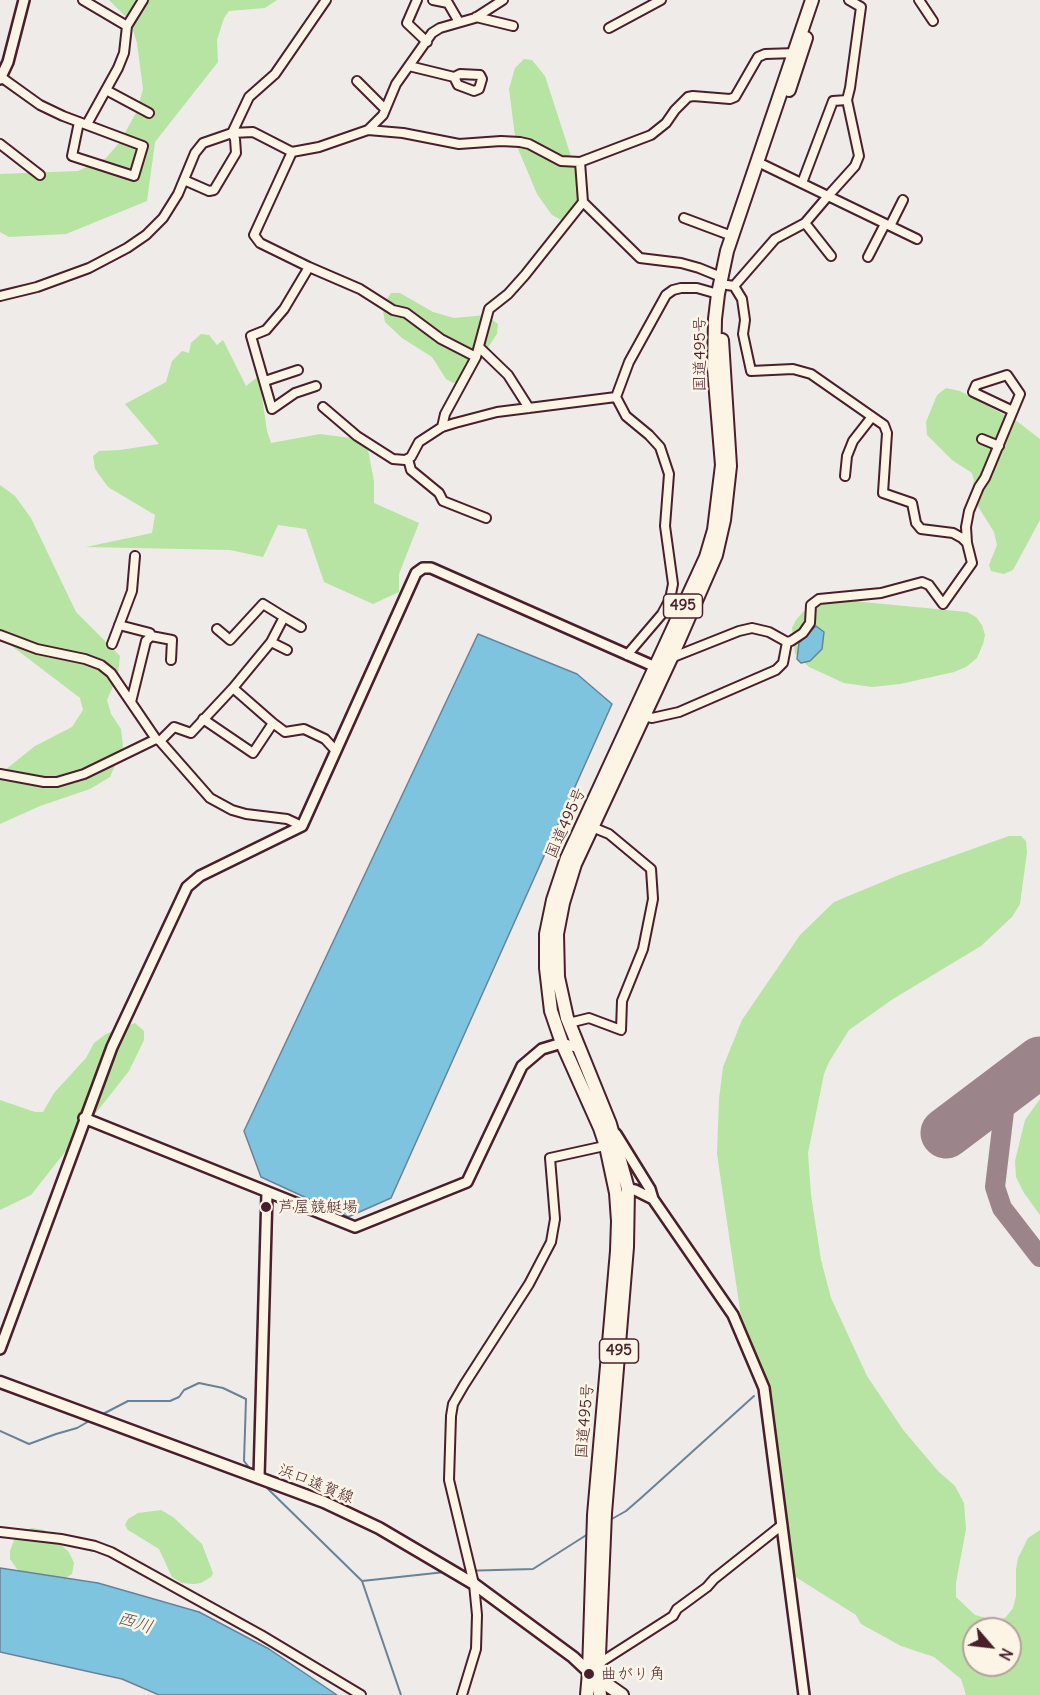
<!DOCTYPE html>
<html>
<head>
<meta charset="utf-8">
<style>
  body { margin:0 }
  #map { position:relative; width:1040px; height:1695px; overflow:hidden; background:#eeebe8; font-family:Delius,sans-serif }
  canvas { display:block }
  .north { position:absolute; left:962px; top:1617px; width:60px; height:60px; box-sizing:border-box; background:#fcf5e5; border:2px solid #b59f9b; border-radius:50%; rotate:118deg; font-size:16px; font-weight:700; line-height:24px; text-align:center; color:#4a1f2b }
  .north::after { content:''; display:block; margin:auto; width:21px; height:27px; background:#4a1f2b; clip-path:polygon(50% 0,100% 100%,50% 72%,0 100%) }
</style>
</head>
<body>
<div id="map">
<canvas width="1040" height="1695"></canvas>
<div class="north">N</div>
</div>
<script>
const ctx = document.querySelector('canvas').getContext('2d');
ctx.lineJoin = 'round';
function fill(path, color) { ctx.fillStyle = color; ctx.fill(path, 'evenodd'); }
const shape = rows => new Path2D(rows.map(r => 'M' + r).join(''));
function strokePath(path, color, width, dash) { ctx.strokeStyle = color; ctx.lineWidth = width; ctx.lineCap = dash ? 'butt' : 'round'; ctx.setLineDash(dash || []); ctx.stroke(path); }
function label(font, color, halo, rows, align = 'center') {
  ctx.font = font + ' Delius,"Klee One",sans-serif'; ctx.lineWidth = 5; ctx.setLineDash([]); ctx.textBaseline = 'middle'; ctx.strokeStyle = halo; ctx.fillStyle = color; for (const [text, x, y, turn = 0] of rows) {
    ctx.save(); ctx.translate(x, y); ctx.rotate((+turn || 0) * Math.PI / 180); ctx.textAlign = isNaN(turn) ? turn : align; if (halo) ctx.strokeText(text, 0, 0); ctx.fillText(text, 0, 0); ctx.restore();
  }
}
fill(shape([
  [109,0,277,0,265,8,229,11,224,18,217,40,218,62,155,142,147,201,66,234,9,237,0,232,0,174,78,171,106,158,120,142,137,111,143,89,137,43,130,21],
  [524,59,532,60,545,76,581,187,578,206,570,222,563,221,552,215,537,194,516,144,509,89,515,68],
  [391,293,400,293,433,312,454,318,486,315,498,324,497,334,465,382,453,383,446,379,432,357,402,338,385,322,382,306],
  [201,334,209,335,217,345,223,340,246,386,259,376,267,431,271,443,320,434,366,440,374,481,374,503,419,523,399,574,399,592,373,604,324,582,306,529,278,525,263,557,230,550,86,547,152,533,155,515,108,487,95,469,93,456,99,451,120,450,159,444,125,404,166,382,172,361,182,351,189,353,191,343],
  [946,388,960,391,1018,422,1040,439,1040,520,1013,570,1004,574,991,571,989,565,997,545,994,532,974,500,972,491,974,480,972,473,952,460,927,435,926,422,937,395],
  [0,485,15,496,31,518,76,612,120,656,118,675,107,700,111,714,121,729,123,747,110,777,90,789,40,806,0,824,0,774,35,746,72,727,83,710,80,698,0,637],
  [829,596,863,602,967,612,976,617,982,625,985,635,983,644,977,658,966,667,954,672,900,684,872,687,844,683,809,667,795,654,792,628,796,620,803,612],
  [1009,836,1021,836,1026,841,1027,852,1020,904,1012,917,981,946,893,999,849,1030,829,1062,824,1074,808,1153,811,1195,821,1260,831,1298,867,1376,904,1431,938,1471,955,1486,964,1503,966,1529,956,1583,956,1597,975,1615,998,1621,1006,1617,1013,1608,1016,1596,1016,1569,1018,1558,1028,1538,1040,1530,1040,1695,966,1695,961,1679,934,1657,901,1646,861,1624,856,1615,794,1576,788,1568,775,1420,761,1367,741,1317,717,1154,719,1099,723,1067,742,1020,800,935,834,902,899,875],
  [974,1629,1010,1629,1010,1665,974,1665],
  [135,1023,144,1031,144,1040,129,1071,31,1195,0,1210,0,1100,35,1112,43,1112,54,1093,86,1058,94,1043,106,1034],
  [1040,1099,1040,1215,1024,1193,1016,1177,1015,1161,1025,1120],
  [161,1510,173,1517,202,1544,213,1573,211,1577,201,1583,194,1584,182,1583,172,1577,159,1549,128,1530,125,1525,128,1519,138,1513],
  [32,1528,44,1530,69,1552,74,1563,72,1574,62,1580,19,1572,10,1559,10,1551,16,1535]
]), '#b7e4a2');
const water = shape([
  [816,626,824,632,822,649,810,661,801,663,797,659,799,643,816,626],
  [478,634,577,674,612,704,391,1198,348,1217,261,1177,244,1131,478,634],
  [0,1568,98,1583,199,1612,269,1649,337,1695,159,1695,122,1679,0,1652,0,1568]
]);
fill(water, '#7ec4df');
strokePath(water, '#698297', 1.5);
strokePath(shape([
  [101,1415,128,1401,170,1401,179,1397,184,1390,199,1383,223,1388,246,1399,244,1461,251,1470],
  [0,1431,29,1444,56,1434,77,1428,91,1420],
  [265,1486,362,1581,401,1695],
  [610,1520,626,1511,641,1498,754,1396],
  [460,1571,533,1569,588,1534],
  [362,1581,445,1572]
]), '#698297', 2);
strokePath(shape([
  [1007,1086,995,1187,1002,1208,1040,1257]
]), '#9c858a', 20);
strokePath(shape([
  [946,1133,1040,1062]
]), '#9c858a', 51);
const minor = shape([
  [83,0,127,26],
  [417,0,407,23,427,42],
  [433,0,448,3,459,22],
  [919,0,933,21],
  [476,17,513,26],
  [609,28,661,0],
  [409,66,454,77,460,74,480,75,482,79,479,89,474,91,458,85,454,77],
  [1,77,40,105,63,116,143,146,134,176,72,156,79,122],
  [357,81,385,109],
  [106,90,149,113],
  [87,124,118,68,124,53,127,26,143,0],
  [368,130,403,133,459,144,501,141,520,142,529,144,561,161,580,162,651,135,666,123,675,110,688,97,693,96,730,99,735,97,758,57,765,54,796,53],
  [0,144,40,175],
  [292,152,254,235,260,243,309,267,360,289,393,310,406,313,441,339,476,357],
  [764,165,828,196,855,166,859,156,847,100,850,88,861,7,849,0],
  [184,180,209,191,214,190,236,153,235,139,232,133,249,97,275,74,326,0],
  [802,183,833,101,847,100],
  [583,202,640,258,681,263,699,268,721,277],
  [684,218,732,236],
  [805,223,831,256],
  [890,226,903,200],
  [868,257,885,224],
  [309,267,284,309,266,330,251,336,272,409,295,393,316,386],
  [734,286,775,239,805,223,828,196,917,239],
  [0,296,37,287,89,268,127,248,146,235,163,218,178,194,195,153,203,143,232,133,253,132,292,152,319,147,368,130,383,115,396,84,432,33,440,28,475,18,503,0],
  [479,347,508,375,529,408],
  [265,381,298,370],
  [323,407,357,436,393,459,405,460,411,457,419,442,442,427,455,423,497,412,616,397],
  [442,427,445,414,476,357,489,309,508,294,525,275,583,202,580,162],
  [982,439,999,446],
  [408,459,411,470,439,493,443,501,486,518],
  [845,476,847,456,853,441,871,418],
  [967,543,966,527,969,511,979,487,985,478,1020,394,1007,375,976,385,973,392,1013,411],
  [119,625,150,633,151,636],
  [217,629,230,640,263,604,284,617],
  [0,635,37,649,85,659,101,665,111,673,156,739,160,741,210,798,232,810,246,814,287,819,302,826],
  [271,642,287,650],
  [112,644,132,591,135,556],
  [627,655,662,614,670,599,673,584,665,526,669,474,660,447,649,435,626,416,616,397,629,362,666,295,673,290,681,288,697,288,718,294],
  [671,658,739,631,752,628,769,632,787,642,791,641,803,633,810,623,811,605,819,599,881,593,922,582,929,585,943,604,972,563,967,543,962,538,953,533,921,529,916,523,912,503,883,493,887,433,884,425,811,374,793,369,751,371,743,334,745,320,742,299,734,286,727,285],
  [233,688,271,642,284,617,301,627],
  [131,702,146,641,151,636,172,640,171,660],
  [644,716,652,718,679,712,776,670,783,663,787,642],
  [203,719,253,753,273,723],
  [160,741,174,727,191,733,233,688,273,723,285,732,304,729,325,739,336,751],
  [0,774,44,782,57,782,84,774,156,739],
  [569,1023,589,1018,621,1030,622,1001,643,949,653,899,651,869,609,834,592,827],
  [0,1532,61,1539,95,1546,111,1552,261,1635,361,1695],
  [598,1664,673,1616,677,1609,707,1587,714,1579,782,1525],
  [462,1695,476,1649,477,1615,474,1584,449,1480,451,1416,453,1404,464,1385,529,1284,551,1242,555,1219,550,1158,609,1145]
]);
const tertiary = shape([
  [0,79,8,62,24,0],
  [84,1118,355,1227,467,1182,522,1066,542,1049,562,1043,579,1048],
  [616,1134,650,1189,653,1199],
  [628,1189,635,1190,653,1199,733,1315,764,1388,804,1695],
  [0,1349,112,1047,187,887,200,876,302,826,416,573,423,568,431,568,660,669],
  [259,1477,267,1193]
]);
const secondary = shape([
  [0,1382,324,1502,379,1528,474,1584,573,1657,589,1672]
]);
const primary = shape([
  [598,1679,600,1695],
  [587,1695,589,1672]
]);
const trunk = shape([
  [789,90,806,38],
  [598,1679,605,1513,627,1247,628,1189,610,1124,567,1018,558,977,557,934,563,903,575,864,671,658,716,555,724,520,730,466,722,340],
  [622,1695,589,1672,594,1515,617,1251,618,1221,616,1193,606,1146,600,1128,562,1043,551,1011,546,968,546,934,553,900,567,858,706,557,714,530,722,465,714,369,715,319,718,294,727,251,812,0]
]);
strokePath(minor, '#4a1f2b', 12);
strokePath(tertiary, '#4a1f2b', 14);
strokePath(secondary, '#4a1f2b', 15);
strokePath(primary, '#4a1f2b', 16);
strokePath(trunk, '#4a1f2b', 16);
strokePath(minor, '#fcf5e5', 8);
strokePath(tertiary, '#fcf5e5', 9);
strokePath(secondary, '#fcf5e5', 10);
strokePath(primary, '#fcf5e5', 12);
strokePath(trunk, '#fcf5e5', 12);
for (const [x, y, r, color] of [
  [266,1207,6,"#4a1f2b"],
  [589,1674,6,"#4a1f2b"]
]) { const dot = new Path2D(); dot.arc(x, y, r, 0, 2 * Math.PI); ctx.fillStyle = color; ctx.fill(dot); strokePath(dot, '#fcf5e5', 2); }
for (const [x, y, w] of [
  [683,606,39],
  [619,1351,39]
]) { const box = new Path2D(); box.roundRect(x - w / 2, y - 12, w, 24, 4.5); ctx.fillStyle = '#fcf5e5'; ctx.fill(box); strokePath(box, '#4a1f2b', 1.5); }
label('bold 15px', '#4a1f2b', null, [
  ["495",683,606],
  ["495",619,1351]
]);
label('16px', '#4a1f2b', '#fcf5e5', [
  ["国道495号",700,354,-90],
  ["国道495号",566,823,-66],
  ["国道495号",585,1421,-85],
  ["浜口遠賀線",316,1484,22]
]);
label('16px', '#4a1f2b', '#fcf5e5', [
  ["芦屋競艇場",278,1207],
  ["曲がり角",601,1674]
], 'left');
label('italic 18px', '#5a5161', '#fcf5e5', [
  ["西川",135,1623,17]
]);
</script>
</body>
</html>
